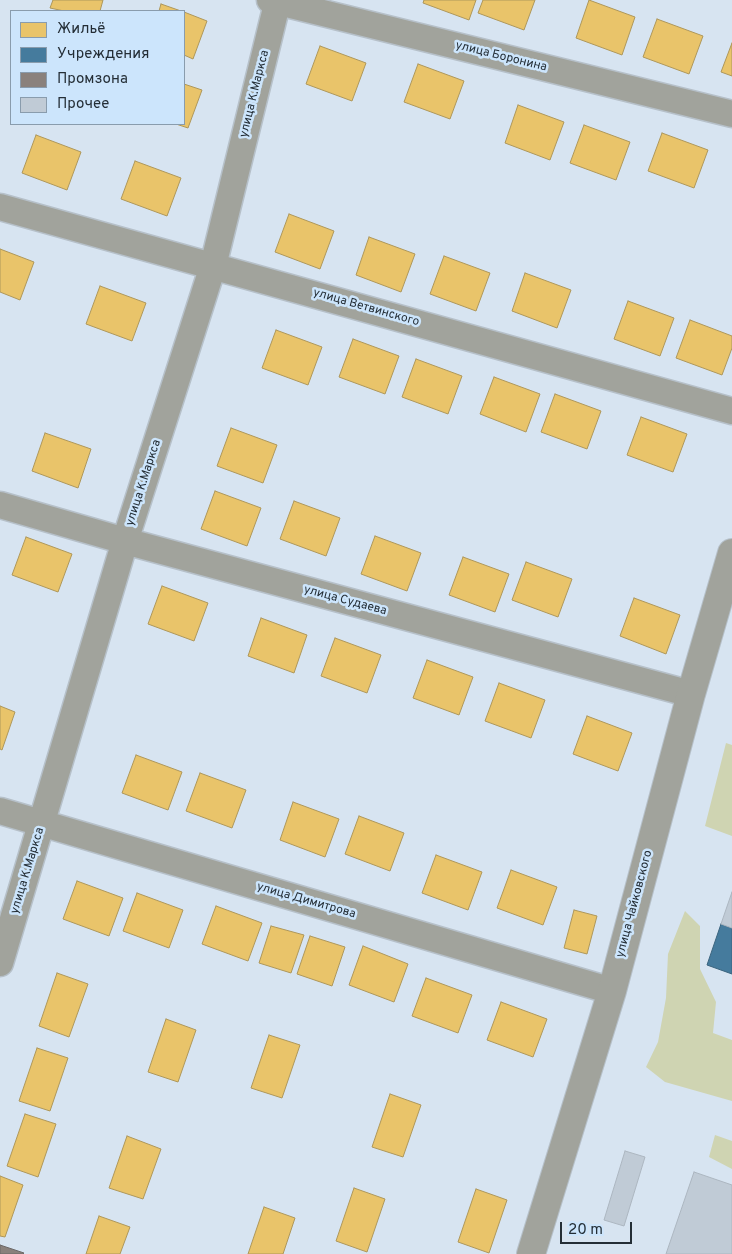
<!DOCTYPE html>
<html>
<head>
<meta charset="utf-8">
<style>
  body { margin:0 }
  #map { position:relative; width:732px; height:1254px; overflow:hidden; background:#d7e4f1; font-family:Overpass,sans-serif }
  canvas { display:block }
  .legend { position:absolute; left:10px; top:10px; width:175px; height:115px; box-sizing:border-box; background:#cce5fc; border:1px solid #899cad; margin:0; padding:6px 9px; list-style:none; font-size:15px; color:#242e36 }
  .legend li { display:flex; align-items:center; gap:10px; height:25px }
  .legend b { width:25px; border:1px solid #899cad }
  .scale { position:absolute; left:560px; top:1222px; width:72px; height:22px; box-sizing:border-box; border:2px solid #242e36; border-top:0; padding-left:6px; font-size:15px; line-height:18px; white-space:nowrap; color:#242e36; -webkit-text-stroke:4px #cce5fc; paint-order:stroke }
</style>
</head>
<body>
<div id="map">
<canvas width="732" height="1254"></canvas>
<ul class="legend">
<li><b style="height:14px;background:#e9c46a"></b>Жильё</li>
<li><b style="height:14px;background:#457b9d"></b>Учреждения</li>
<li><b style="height:14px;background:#8a817c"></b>Промзона</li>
<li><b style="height:14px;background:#c0cbd6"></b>Прочее</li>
</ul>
<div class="scale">20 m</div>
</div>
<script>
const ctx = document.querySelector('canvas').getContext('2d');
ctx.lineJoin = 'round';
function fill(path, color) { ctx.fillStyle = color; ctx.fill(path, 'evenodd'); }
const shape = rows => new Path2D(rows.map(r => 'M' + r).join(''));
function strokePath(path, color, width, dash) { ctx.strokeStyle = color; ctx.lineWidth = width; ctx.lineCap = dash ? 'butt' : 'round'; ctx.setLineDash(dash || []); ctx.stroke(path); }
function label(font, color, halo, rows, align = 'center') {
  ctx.font = font + ' Overpass,sans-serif'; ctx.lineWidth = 5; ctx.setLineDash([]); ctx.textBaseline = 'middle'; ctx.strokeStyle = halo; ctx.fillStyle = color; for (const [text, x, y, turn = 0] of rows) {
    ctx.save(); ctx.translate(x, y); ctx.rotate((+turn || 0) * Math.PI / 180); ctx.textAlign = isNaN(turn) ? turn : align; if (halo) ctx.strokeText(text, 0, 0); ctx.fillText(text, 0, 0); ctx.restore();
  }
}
fill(shape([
  [726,743,732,745,732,836,705,826],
  [685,911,700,926,700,969,716,1002,713,1033,732,1040,732,1101,665,1082,646,1067,658,1042,666,998,668,954],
  [715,1135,732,1141,732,1169,709,1157]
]), '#cfd4b2');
const homes = shape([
  [53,0,103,0,100,11,64,11,50,8,53,0],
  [424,0,476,0,469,20,423,3,424,0],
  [483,0,535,0,524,30,478,13,483,0],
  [589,0,635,17,622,55,576,38,589,0],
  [161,4,181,11,159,11,161,4],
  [184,12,207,21,193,59,184,55,184,12],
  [657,19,703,36,689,74,643,57,657,19],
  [732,43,732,76,721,72,732,43],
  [320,46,366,63,352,101,306,84,320,46],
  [418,64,464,81,450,119,404,102,418,64],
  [184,84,202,90,188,128,176,124,184,124,184,84],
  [518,105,564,122,550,160,505,143,518,105],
  [584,125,630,142,616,180,570,163,584,125],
  [662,133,708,150,694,188,648,171,662,133],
  [36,135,81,152,67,190,22,173,36,135],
  [135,161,181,178,167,216,121,199,135,161],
  [289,214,334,231,320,269,275,252,289,214],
  [369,237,415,254,401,292,356,275,369,237],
  [0,249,34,262,20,300,0,292,0,249],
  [444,256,490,273,476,311,430,294,444,256],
  [525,273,571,290,557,328,512,311,525,273],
  [100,286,146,303,132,341,86,324,100,286],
  [628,301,674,318,660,356,614,339,628,301],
  [690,320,732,336,732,348,722,375,676,358,690,320],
  [276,330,322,347,308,385,262,368,276,330],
  [353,339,399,356,385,394,339,377,353,339],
  [416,359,462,376,448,414,402,397,416,359],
  [494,377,540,394,526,432,480,414,494,377],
  [555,394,601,411,587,449,541,432,555,394],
  [641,417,687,434,673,472,627,455,641,417],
  [231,428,277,445,263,483,217,466,231,428],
  [45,433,91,449,78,488,32,471,45,433],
  [215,491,261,508,247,546,201,529,215,491],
  [294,501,340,518,326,556,280,539,294,501],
  [375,536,421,553,407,591,361,574,375,536],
  [26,537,72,554,58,592,12,575,26,537],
  [463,557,509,574,495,612,449,595,463,557],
  [526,562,572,579,558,617,512,600,526,562],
  [162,586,208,603,194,641,148,624,162,586],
  [634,598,680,615,666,654,620,636,634,598],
  [261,618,307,635,294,673,248,656,261,618],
  [335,638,381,655,367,693,321,676,335,638],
  [427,660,473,677,459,715,413,698,427,660],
  [499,683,545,700,531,738,485,721,499,683],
  [0,706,15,712,2,750,0,749,0,706],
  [587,716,632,733,618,771,573,754,587,716],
  [136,755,182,772,168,810,122,793,136,755],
  [200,773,246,790,232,828,186,811,200,773],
  [293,802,339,819,325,857,280,840,293,802],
  [359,816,404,833,390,871,345,854,359,816],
  [436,855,482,872,468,910,422,893,436,855],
  [511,870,557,887,543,925,497,908,511,870],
  [77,881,123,898,109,936,63,919,77,881],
  [137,893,183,910,169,948,123,931,137,893],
  [216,906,262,923,248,961,202,944,216,906],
  [574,910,597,916,587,954,564,948,574,910],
  [271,926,304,935,291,973,259,963,271,926],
  [310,936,345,947,332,986,297,974,310,936],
  [363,946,408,964,394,1002,349,985,363,946],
  [57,973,88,984,69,1037,39,1026,57,973],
  [426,978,472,995,458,1033,412,1016,426,978],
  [501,1002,547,1019,533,1057,487,1040,501,1002],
  [166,1019,196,1030,178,1082,148,1072,166,1019],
  [269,1035,300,1045,282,1098,251,1088,269,1035],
  [37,1048,68,1058,50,1111,19,1101,37,1048],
  [390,1094,421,1105,403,1157,372,1147,390,1094],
  [25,1114,56,1124,38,1177,7,1166,25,1114],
  [127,1136,161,1149,143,1199,109,1188,127,1136],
  [0,1176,23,1185,5,1237,0,1236,0,1176],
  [354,1188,385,1199,367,1252,336,1241,354,1188],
  [476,1189,507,1200,489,1253,458,1242,476,1189],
  [264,1207,295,1218,283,1254,248,1254,264,1207],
  [99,1216,130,1227,120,1254,86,1254,99,1216]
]);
fill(homes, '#e9c46a');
strokePath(homes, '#ae975a', 1);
const public = shape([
  [721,924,732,928,732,974,707,965,721,924]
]);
fill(public, '#457b9d');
strokePath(public, '#3b647e', 1);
const industry = shape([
  [0,1245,24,1253,23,1254,0,1254,0,1245]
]);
fill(industry, '#8a817c');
strokePath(industry, '#6b6867', 1);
const building = shape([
  [732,892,732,928,721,924,732,892],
  [625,1151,645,1157,624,1226,604,1220,625,1151],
  [694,1172,732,1185,732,1254,666,1254,694,1172]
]);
fill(building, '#c0cbd6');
strokePath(building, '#acb6c0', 1);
const minor = shape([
  [270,0,732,114],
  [0,207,732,411],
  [0,505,125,541,691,694],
  [0,811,612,991],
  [0,963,125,541,213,266,278,0]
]);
const tertiary = shape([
  [531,1254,612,991,691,694,732,553]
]);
strokePath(minor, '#b6c0c9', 29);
strokePath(tertiary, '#b6c0c9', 30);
strokePath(minor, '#a1a39c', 26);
strokePath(tertiary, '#a1a39c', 28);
label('12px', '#242e36', '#cce5fc', [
  ["улица Боронина",501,57,14],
  ["улица К.Маркса",255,94,-76],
  ["улица Ветвинского",366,308,16],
  ["улица К.Маркса",144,483,-72],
  ["улица Судаева",345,601,15],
  ["улица К.Маркса",28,871,-73],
  ["улица Димитрова",306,901,16],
  ["улица Чайковского",635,904,-75]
]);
</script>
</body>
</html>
